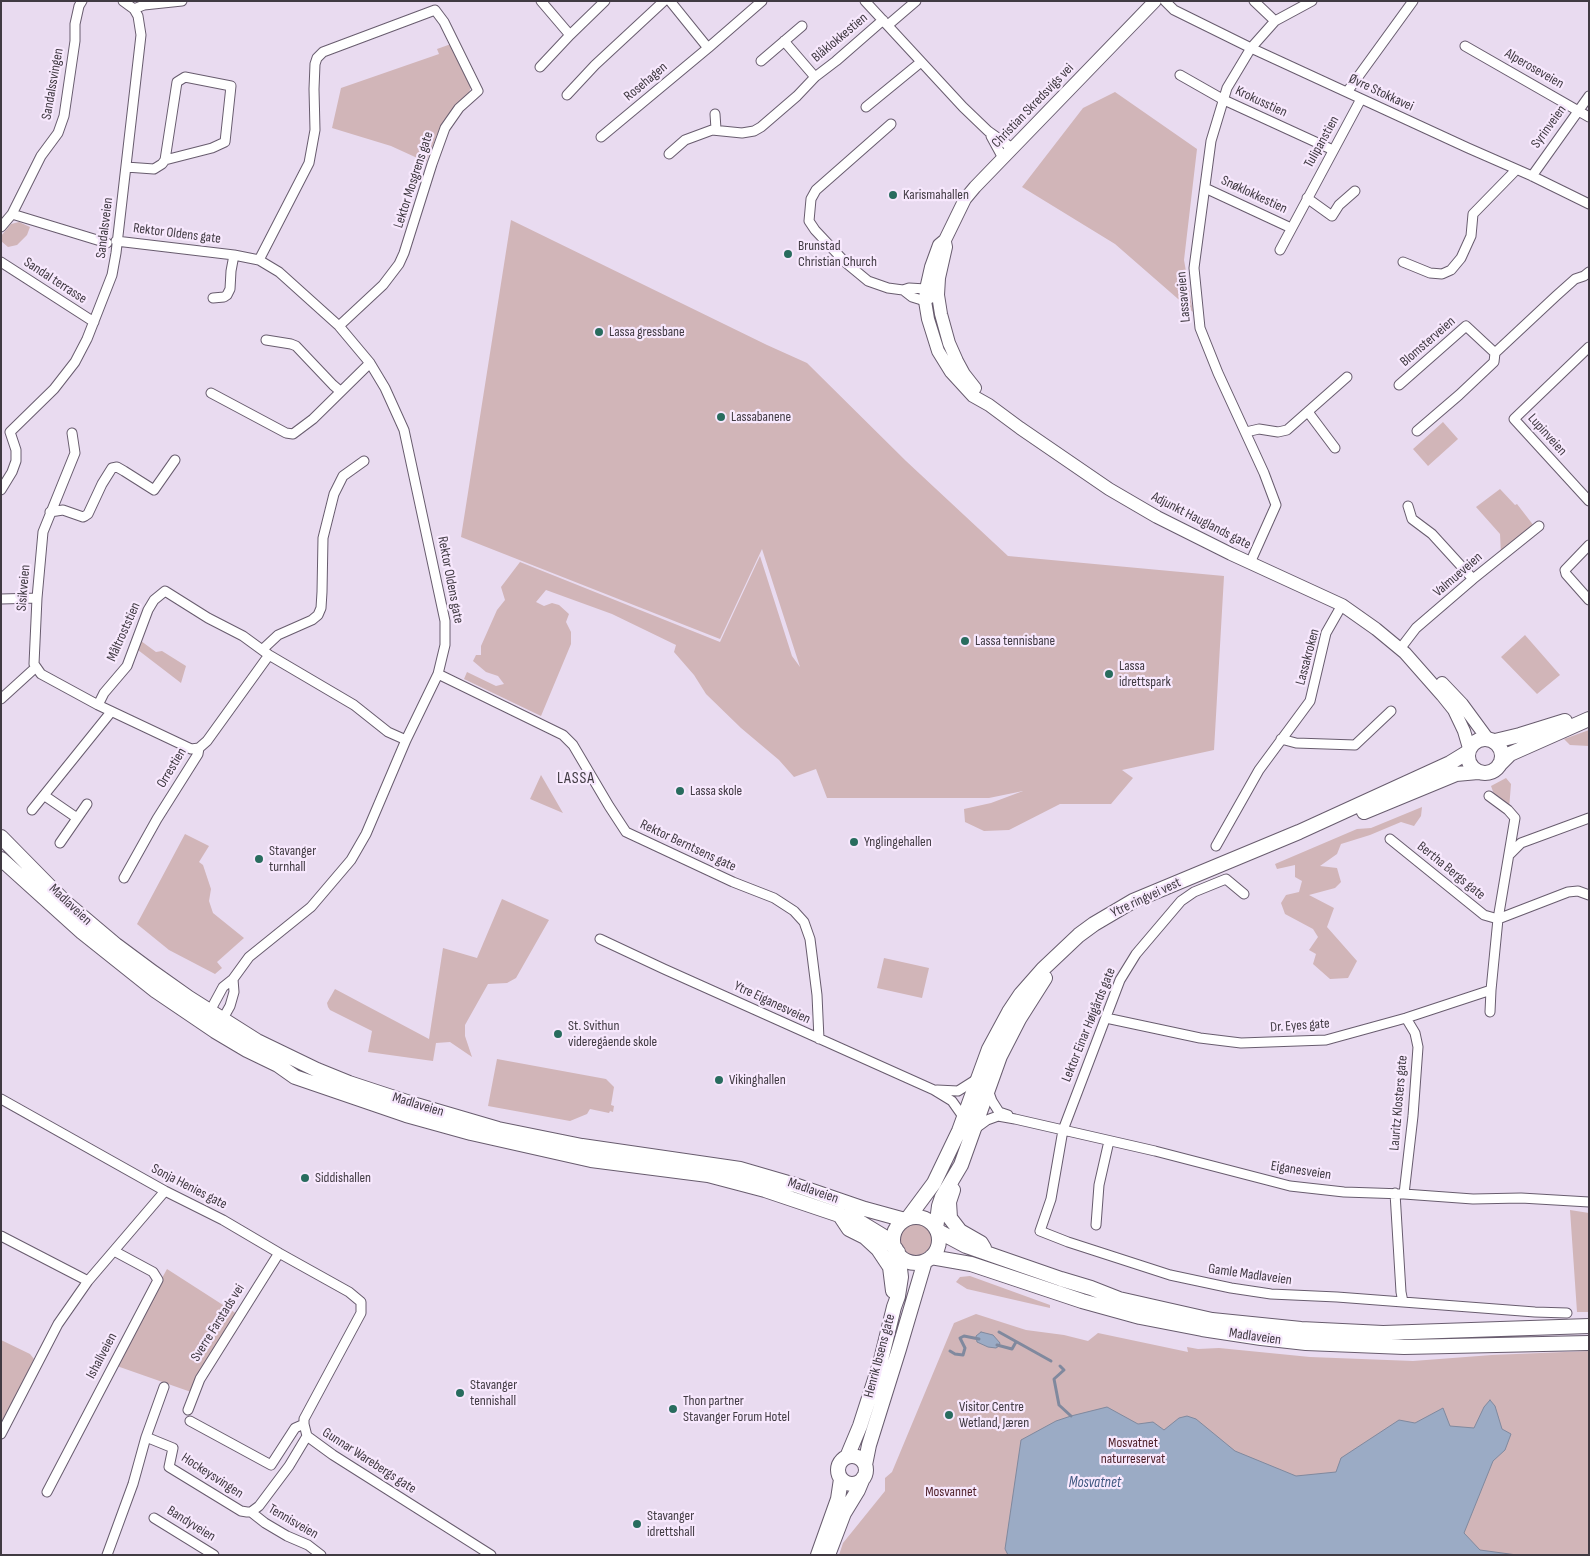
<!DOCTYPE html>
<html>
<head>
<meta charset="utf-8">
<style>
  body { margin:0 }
  #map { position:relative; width:1590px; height:1556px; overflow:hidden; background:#e9dbf0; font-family:"Sofia Sans Condensed",sans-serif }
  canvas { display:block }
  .frame { position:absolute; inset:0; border:2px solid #403a42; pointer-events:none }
</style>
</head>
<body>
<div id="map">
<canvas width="1590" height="1556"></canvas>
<div class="frame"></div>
</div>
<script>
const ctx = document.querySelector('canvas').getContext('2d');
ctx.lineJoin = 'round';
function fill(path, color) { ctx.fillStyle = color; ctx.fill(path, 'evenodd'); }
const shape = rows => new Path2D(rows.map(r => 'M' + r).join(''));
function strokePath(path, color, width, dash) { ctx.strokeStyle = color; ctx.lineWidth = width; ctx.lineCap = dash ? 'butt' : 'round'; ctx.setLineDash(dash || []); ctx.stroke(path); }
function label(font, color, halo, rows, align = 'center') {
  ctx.font = font + ' "Sofia Sans Condensed",sans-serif'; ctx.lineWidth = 4.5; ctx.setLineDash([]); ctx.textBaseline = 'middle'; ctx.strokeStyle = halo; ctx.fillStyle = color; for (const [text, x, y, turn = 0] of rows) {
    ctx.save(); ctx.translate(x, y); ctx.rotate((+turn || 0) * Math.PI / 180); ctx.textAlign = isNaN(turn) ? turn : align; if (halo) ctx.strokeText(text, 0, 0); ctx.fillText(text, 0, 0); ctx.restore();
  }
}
fill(shape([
  [451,44,471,85,469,94,457,104,439,130,426,162,391,146,332,128,341,88,439,54,437,49],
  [1115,92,1197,149,1184,260,1193,312,1115,244,1022,187,1083,108],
  [511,220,767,345,807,363,906,461,1008,556,1224,576,1214,750,1122,770,1133,778,1111,804,1060,804,1009,830,984,831,965,822,964,809,991,803,1023,791,989,798,827,798,816,769,794,777,779,760,741,728,706,694,694,675,674,652,676,645,612,614,546,590,536,602,544,606,552,603,559,605,569,614,566,622,571,632,571,644,541,716,464,679,467,672,496,686,504,684,498,676,486,672,473,661,476,655,481,655,481,646,497,610,505,600,501,587,520,562,720,642,760,556,792,656,800,667,762,549,720,639,461,537],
  [19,222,30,227,27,235,17,245,8,247,1,241,1,236,11,224],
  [1443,422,1458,439,1428,466,1413,449],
  [1500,489,1515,505,1517,504,1534,526,1501,554,1500,534,1476,507],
  [1525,635,1560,675,1537,694,1501,657],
  [141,641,156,652,162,651,186,666,181,683,138,650],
  [1589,730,1589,746,1570,745,1564,739],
  [541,775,563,813,530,799],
  [1506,778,1511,784,1509,809,1495,797,1491,786],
  [1422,807,1421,816,1414,826,1401,822,1370,835,1341,844,1337,854,1320,866,1337,868,1341,882,1335,888,1309,895,1334,908,1327,927,1357,961,1348,978,1330,979,1313,964,1316,954,1309,950,1318,937,1313,929,1285,914,1281,903,1286,895,1299,892,1302,881,1295,877,1295,865,1277,869,1275,864,1357,829,1371,828],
  [185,834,209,846,199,862,203,865,211,889,209,901,213,913,244,938,217,962,222,968,215,974,169,950,137,924],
  [502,899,549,920,516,978,507,983,488,984,465,1025,465,1036,472,1057,450,1042,436,1043,433,1061,368,1052,372,1031,330,1010,328,1007,327,1003,335,989,429,1039,443,948,477,958],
  [884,958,929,968,922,998,877,988],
  [497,1059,606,1079,614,1087,611,1105,614,1106,613,1112,610,1111,609,1113,590,1109,587,1114,570,1121,488,1106],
  [1570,1210,1589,1213,1589,1312,1577,1312],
  '900 1239a16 16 0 1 1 32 0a16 16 0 1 1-32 0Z',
  [167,1269,237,1314,191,1392,114,1365],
  [970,1276,1050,1305,1050,1308,967,1289,956,1282,960,1277],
  [976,1314,1026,1330,1064,1335,1088,1341,1098,1333,1188,1352,1187,1347,1198,1349,1219,1348,1310,1357,1413,1361,1492,1355,1589,1351,1589,1555,839,1555,843,1543,885,1491,885,1478,892,1472,954,1323],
  [1,1340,30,1354,34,1359,1,1425]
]), '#d1b5b8');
const water = shape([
  [981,1332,993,1335,1000,1343,999,1346,996,1348,988,1347,977,1342,976,1336,981,1332],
  [1490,1400,1495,1406,1502,1429,1511,1434,1505,1450,1493,1461,1464,1533,1480,1550,1517,1555,1008,1555,1005,1549,1021,1440,1056,1421,1071,1416,1107,1407,1138,1424,1153,1422,1164,1430,1179,1418,1187,1416,1196,1419,1235,1451,1296,1476,1336,1472,1341,1458,1399,1420,1415,1423,1443,1408,1450,1426,1474,1428,1484,1407,1490,1400]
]);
fill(water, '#9babc5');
strokePath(water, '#80899e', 1);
strokePath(shape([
  [999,1332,1051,1361],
  [997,1345,1012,1349,1016,1342],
  [950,1351,955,1354,963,1355,965,1348,960,1338,964,1336,979,1339],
  [1060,1366,1064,1370,1054,1379,1059,1405,1071,1416]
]), '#80899e', 3);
const street = shape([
  [541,1,570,35],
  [670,1,708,48,762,1],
  [865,1,963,107,988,131,1012,148],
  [1165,1,1174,10,1251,48,1468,148,1532,176,1589,204],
  [1254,1,1275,21],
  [134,9,144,5,182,1],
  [888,25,916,1],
  [784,41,815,77],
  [1465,46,1589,117],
  [761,61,802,26],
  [540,67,570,35,605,1],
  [1180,75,1224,100,1333,150],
  [1347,92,1413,1],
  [567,95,595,65,664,1],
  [866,107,921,62],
  [715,114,716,129],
  [891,124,816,190,811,199,809,221,815,230,845,262,868,281,888,288,903,290,909,288,926,289,931,292],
  [991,136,1003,158],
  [601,137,708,48],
  [669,154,685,140,712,130,742,133,754,131,761,127,797,96,815,77,836,61,883,20],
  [126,167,154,169,162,164,165,160,212,148,225,142,231,86,185,77,177,82,165,160],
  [1532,176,1589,96],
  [1205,188,1291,228],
  [1307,198,1332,216,1339,205,1355,191],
  [12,214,107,243],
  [1,227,12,214,41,156,58,133,64,116,75,41,75,24,79,6,82,1],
  [116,241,234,255,259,260,279,272,339,326,370,363,385,388,404,430,445,621,445,645,438,674,406,740,366,834,351,860,311,907,249,957,233,979,223,987,210,1011,211,1014],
  [1280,250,1361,99],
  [259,260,309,163,315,130,314,89,315,64,317,58,323,52,435,10,444,22,478,91,459,108,445,128,432,164,404,253,399,264,383,285,339,326],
  [1,262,94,322],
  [1403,262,1430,273,1442,274,1451,270,1461,258,1471,236,1473,214,1516,170],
  [903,290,912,297,925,301,938,295],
  [213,298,224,297,227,295,230,289,231,271,234,255],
  [266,340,291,344,296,346,333,385,340,391],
  [1589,347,1514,419,1589,501],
  [1399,385,1466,326,1495,353],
  [211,393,286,433,293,434,313,419,370,363],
  [1308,412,1335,448],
  [1417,431,1459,395,1494,362,1495,353,1556,296,1575,279,1584,276,1589,272],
  [10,432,54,389,75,362,87,339,112,275,116,253,141,35,138,16,134,9,123,1],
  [1246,432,1259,429,1278,432,1287,430,1347,377],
  [72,433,75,453,43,532,37,598,34,664,41,674,98,705,187,747,191,749,199,748],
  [1,490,12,472,16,461,16,450,10,432],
  [1408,506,1412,519,1432,534,1473,579],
  [50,512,63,510,83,517,85,516,88,514,102,484,112,468,117,467,124,471,154,490,175,460],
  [1589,545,1565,570,1566,574,1589,600],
  [1250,563,1276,505,1264,473,1218,373,1200,328,1194,268,1211,141,1227,88,1251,48,1275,21,1312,1],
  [1,599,37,598],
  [263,649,278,635,312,620,318,615,321,608,322,592,323,538,334,494,343,476,364,461],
  [1400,649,1416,628,1473,579,1539,526],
  [438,674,563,735,573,745,609,806,626,832,733,882,774,898,794,911,804,922,810,939,817,995,819,1039],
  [1,699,35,668],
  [98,705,104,693,127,666,148,610,154,600,165,591,208,618,243,636,269,655,354,705,388,732,406,740],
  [1281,739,1296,743,1355,745,1391,711],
  [45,796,77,818],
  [1489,796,1508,810,1515,818,1498,919,1491,990,1490,1012],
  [32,810,111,712],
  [1390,839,1484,915,1498,919,1568,892,1578,891,1589,895],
  [60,843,87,804],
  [1216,846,1259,770,1310,701,1326,633,1342,605],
  [1509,855,1521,843,1589,818],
  [124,878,157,819,198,754,199,748,207,741,269,655],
  [1244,894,1226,879,1194,892,1181,901,1136,954,1120,980,1063,1130,1051,1199,1040,1231,1068,1242,1170,1275,1231,1288,1271,1294,1337,1297,1535,1312,1567,1313],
  [600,939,664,969,934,1090,952,1101,964,1118],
  [1106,1018,1200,1038,1241,1043,1326,1040,1406,1018,1491,990],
  [221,1022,230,1006,234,992,233,979],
  [937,1090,958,1091,977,1079],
  [988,1090,992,1101,999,1112,1008,1115],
  [1,1099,165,1191,223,1220,279,1253,349,1292,361,1302,361,1313,304,1419,304,1424,307,1436,333,1455,491,1555],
  [976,1128,987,1120,998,1116,1015,1119,1155,1151,1290,1186,1344,1192,1404,1194,1473,1199,1521,1198,1589,1202],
  [1395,1193,1401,1292,1403,1302],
  [1404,1194,1413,1116,1418,1047,1415,1033,1406,1018],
  [1096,1225,1099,1185,1109,1141],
  [1,1236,88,1281],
  [188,1410,200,1379,279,1253],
  [190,1421,271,1465,295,1428,304,1424],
  [1,1434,58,1324,88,1281,165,1191],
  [146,1437,173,1448,169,1467,241,1511,247,1512,251,1512,259,1506,289,1466,307,1436],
  [47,1492,158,1280,153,1272,114,1251],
  [251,1512,265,1523,287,1536,308,1545,321,1555],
  [154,1518,214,1555],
  [107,1555,133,1484,146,1437,164,1387]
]);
const secondary = shape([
  [1155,1,975,187,965,199,945,240,939,245,931,267,926,289,925,301,928,319,938,351,951,372,973,396,989,405,1020,428,1109,489,1157,517,1231,554,1342,605,1376,629,1405,653,1442,695,1454,710,1464,731,1469,748],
  [945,242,946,247,939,278,938,295,941,314,949,343,957,361,964,374,975,388],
  [1442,683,1462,704,1487,738]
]);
const primary = shape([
  '1468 756a17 17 0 1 1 34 0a17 17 0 1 1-34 0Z',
  [1495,741,1520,735,1565,721],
  [1499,765,1510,754,1589,719],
  [1364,812,1456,774,1478,772],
  [1,837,65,902,116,945,151,971,189,998,257,1041,317,1070,349,1083,416,1105,498,1129,582,1146,740,1169,795,1185,865,1209,905,1220],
  [1,859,82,932,156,991,215,1031,247,1050,278,1065,295,1077,406,1115,471,1133,591,1160,708,1175,765,1190,860,1222,883,1236,896,1249],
  [953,1190,949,1202,950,1218,960,1231,981,1243,984,1248],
  [839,1214,849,1229,865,1237,878,1249,890,1267,893,1291],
  '893 1240a23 23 0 1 1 46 0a23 23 0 1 1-46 0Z',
  [908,1218,934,1183,959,1131,989,1049,1009,1012,1021,994,1043,969,1079,935,1094,924,1133,901,1299,832,1450,763,1468,752],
  [936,1229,939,1206,942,1197,961,1165,1000,1056,1019,1019,1045,978],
  [938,1231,966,1246,1061,1279,1091,1288,1119,1299,1212,1320,1301,1329,1383,1333,1589,1326],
  [931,1257,971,1264,1082,1301,1140,1317,1202,1329,1261,1338,1306,1343,1404,1347,1589,1343],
  '838 1470a14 14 0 1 1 28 0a14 14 0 1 1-28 0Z',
  [847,1457,860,1426,880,1364,894,1307,898,1296,901,1277,898,1252],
  [865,1465,869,1445,899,1349,925,1261],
  [818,1555,838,1499,841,1479],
  [828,1555,844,1513,858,1490,863,1478]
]);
strokePath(street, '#685c6e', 11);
strokePath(secondary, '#685c6e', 14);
strokePath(primary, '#685c6e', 16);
strokePath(street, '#fff', 9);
strokePath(secondary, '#fff', 12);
strokePath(primary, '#fff', 14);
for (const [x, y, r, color] of [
  [893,195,5,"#286c5e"],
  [788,254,5,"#286c5e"],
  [599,332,5,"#286c5e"],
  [721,417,5,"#286c5e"],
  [965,641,5,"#286c5e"],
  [1109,674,5,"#286c5e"],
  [680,791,5,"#286c5e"],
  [854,842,5,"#286c5e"],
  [259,859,5,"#286c5e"],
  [558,1034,5,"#286c5e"],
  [719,1080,5,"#286c5e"],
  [305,1178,5,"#286c5e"],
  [460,1393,5,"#286c5e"],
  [673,1409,5,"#286c5e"],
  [949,1415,5,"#286c5e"],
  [637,1524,5,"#286c5e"]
]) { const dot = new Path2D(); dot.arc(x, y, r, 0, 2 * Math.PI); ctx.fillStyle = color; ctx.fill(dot); strokePath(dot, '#f7e8fd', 2); }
label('14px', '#403a42', '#f7e8fd', [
  ["Blåklokkestien",840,38,-40],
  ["Alperoseveien",1534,69,30],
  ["Rosehagen",646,82,-40],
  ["Sandalssvingen",53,84,-80],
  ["Øvre Stokkavei",1381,93,25],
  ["Krokusstien",1261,102,25],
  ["Christian Skredsvigs vei",1033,106,-46],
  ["Syrinveien",1549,127,-54],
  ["Tulipanstien",1322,142,-61],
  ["Lektor Mosgrens gate",414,180,-72],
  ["Snøklokkestien",1254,195,25],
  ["Sandalsveien",105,228,-83],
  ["Rektor Oldens gate",177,234,7],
  ["Sandal terrasse",55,281,33],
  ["Lassaveien",1184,297,-95],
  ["Blomsterveien",1428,342,-41],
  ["Lupinveien",1547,435,48],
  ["Adjunkt Hauglands gate",1201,521,27],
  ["Valmueveien",1458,575,-41],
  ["Rektor Oldens gate",450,580,79],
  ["Sisikveien",24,588,-85],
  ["Måltroststien",124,632,-66],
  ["Lassakroken",1308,657,-75],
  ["Orrestien",172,768,-59],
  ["Rektor Berntsens gate",688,846,25],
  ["Bertha Bergs gate",1451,871,39],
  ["Ytre ringvei vest",1146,898,-25],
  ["Madlaveien",70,905,43],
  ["Ytre Eiganesveien",772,1003,25],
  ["Lektor Einar Høigårds gate",1089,1025,-68],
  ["Dr. Eyes gate",1300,1026,-4],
  ["Lauritz Klosters gate",1399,1103,-85],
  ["Madlaveien",418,1105,17],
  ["Eiganesveien",1301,1171,9],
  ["Sonja Henies gate",189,1187,27],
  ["Madlaveien",813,1191,19],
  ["Gamle Madlaveien",1250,1275,8],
  ["Sverre Farstads vei",218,1323,-58],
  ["Madlaveien",1255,1337,8],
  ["Ishallveien",102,1356,-62],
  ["Henrik Ibsens gate",880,1356,-75],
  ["Gunnar Warebergs gate",369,1461,33],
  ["Hockeysvingen",212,1476,33],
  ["Tennisveien",293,1522,30],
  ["Bandyveien",191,1524,32]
]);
label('14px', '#403a42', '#f7e8fd', [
  ["Karismahallen",903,195],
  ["Brunstad",798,246],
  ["Christian Church",798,262],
  ["Lassa gressbane",609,332],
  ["Lassabanene",731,417],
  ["Lassa tennisbane",975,641],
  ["Lassa",1119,666],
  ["idrettspark",1119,682],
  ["Lassa skole",690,791],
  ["Ynglingehallen",864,842],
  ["Stavanger",269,851],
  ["turnhall",269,867],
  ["St. Svithun",568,1026],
  ["videregående skole",568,1042],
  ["Vikinghallen",729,1080],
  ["Siddishallen",315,1178],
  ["Stavanger",470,1385],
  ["tennishall",470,1401],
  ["Thon partner",683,1401],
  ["Stavanger Forum Hotel",683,1417],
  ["Visitor Centre",959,1407],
  ["Wetland, Jæren",959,1423],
  ["Stavanger",647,1516],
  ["idrettshall",647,1532]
], 'left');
label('14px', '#4d1e27', '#f7e8fd', [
  ["Mosvatnet",1133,1443],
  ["naturreservat",1133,1459],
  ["Mosvannet",951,1492]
]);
label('italic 15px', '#405880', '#f7e8fd', [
  ["Mosvatnet",1095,1483]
]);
ctx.letterSpacing = '1px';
label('16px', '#403a42', '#f7e8fd', [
  ["LASSA",576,779]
]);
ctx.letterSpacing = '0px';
</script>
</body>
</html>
